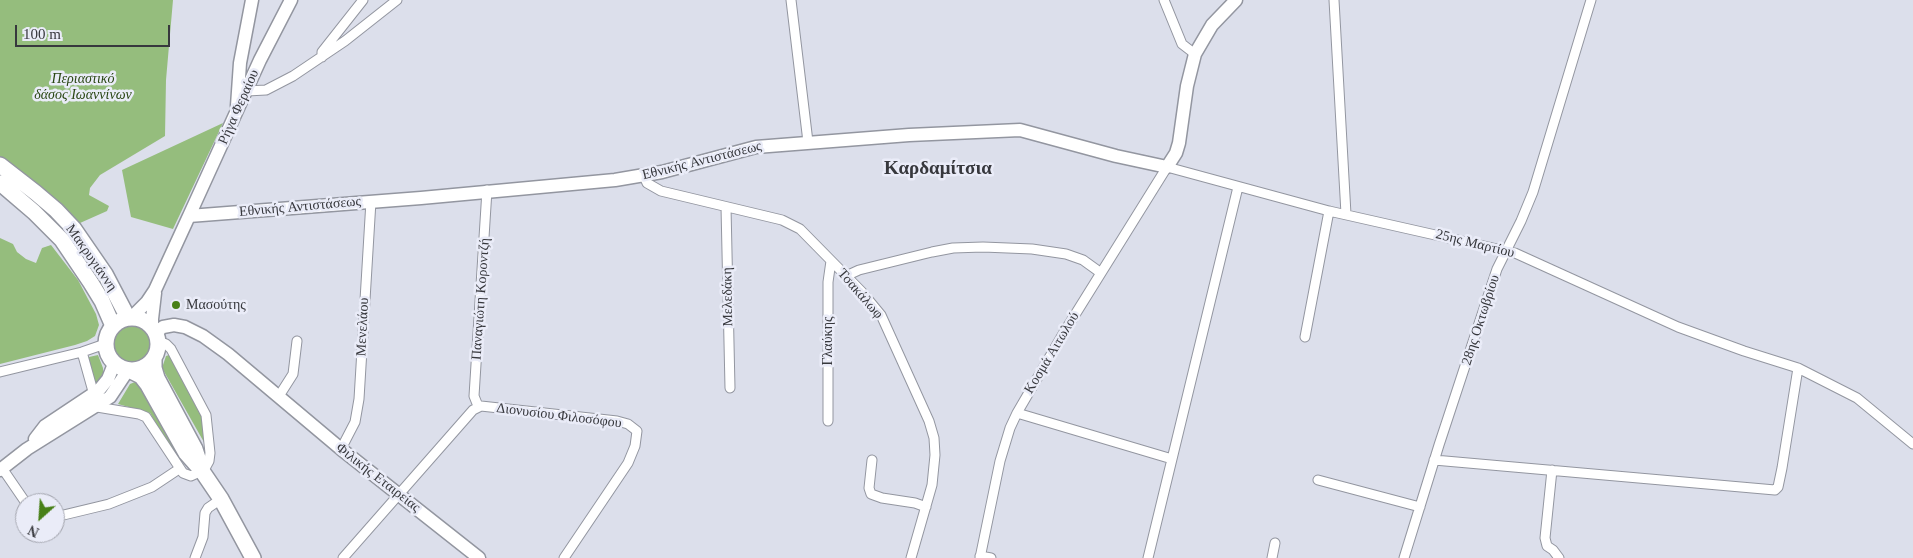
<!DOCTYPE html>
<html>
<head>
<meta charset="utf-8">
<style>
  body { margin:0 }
  #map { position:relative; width:1913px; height:558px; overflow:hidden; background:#dcdfeb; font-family:"Times New Roman",serif }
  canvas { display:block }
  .north { position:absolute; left:15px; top:493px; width:50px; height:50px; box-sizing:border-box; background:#eaecf8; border:1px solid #a2a4ad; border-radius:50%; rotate:206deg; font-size:14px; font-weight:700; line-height:20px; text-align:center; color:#37383d }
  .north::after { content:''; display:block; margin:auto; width:18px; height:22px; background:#488018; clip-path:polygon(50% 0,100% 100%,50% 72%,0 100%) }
  .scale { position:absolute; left:15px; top:25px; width:155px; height:22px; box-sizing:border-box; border:2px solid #37383d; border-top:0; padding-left:6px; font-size:15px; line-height:18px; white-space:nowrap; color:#37383d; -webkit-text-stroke:4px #eaecf8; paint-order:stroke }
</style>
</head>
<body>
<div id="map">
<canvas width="1913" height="558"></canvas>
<div class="north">N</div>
<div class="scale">100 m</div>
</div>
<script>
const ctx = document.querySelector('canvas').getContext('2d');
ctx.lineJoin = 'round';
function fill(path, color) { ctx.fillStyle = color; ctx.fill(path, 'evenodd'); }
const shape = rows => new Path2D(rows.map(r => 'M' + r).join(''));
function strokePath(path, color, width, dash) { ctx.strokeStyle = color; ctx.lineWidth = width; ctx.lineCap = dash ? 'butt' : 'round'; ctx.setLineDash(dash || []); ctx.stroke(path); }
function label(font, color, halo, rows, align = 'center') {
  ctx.font = font + ' "Times New Roman",serif'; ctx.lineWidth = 5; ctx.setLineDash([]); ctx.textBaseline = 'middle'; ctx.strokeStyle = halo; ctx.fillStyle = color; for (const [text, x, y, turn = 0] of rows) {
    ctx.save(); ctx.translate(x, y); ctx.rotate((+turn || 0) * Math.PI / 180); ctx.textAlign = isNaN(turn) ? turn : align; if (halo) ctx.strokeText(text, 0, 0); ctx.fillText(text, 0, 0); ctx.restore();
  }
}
fill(shape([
  [0,0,173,0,166,80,165,136,100,175,90,188,89,195,109,206,107,211,80,223,0,157],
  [223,123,173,229,131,217,122,170],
  [0,238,13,244,17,252,26,259,36,263,42,248,51,245,78,280,96,314,99,325,95,336,87,341,75,345,0,364],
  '113 344a19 19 0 1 1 38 0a19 19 0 1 1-38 0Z',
  [98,355,103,368,103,373,99,382,95,385,88,359,89,357],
  [169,355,202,416,205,444,162,368,166,356],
  [135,382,138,384,181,458,180,461,175,458,150,413,118,404,130,384]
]), '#95bd7d');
const street = shape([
  [791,0,808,142],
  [1164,0,1182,44,1195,54],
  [1334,0,1346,214],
  [322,57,322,52,363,0],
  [247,91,266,90,293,76,345,41,397,0],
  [644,176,647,183,661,191,782,220,800,229,862,292,881,315,929,421,934,438,935,455,932,485,911,558],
  [726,207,730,388],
  [846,276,859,270,932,252,953,248,983,247,1032,249,1066,254,1083,260,1101,273],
  [1305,337,1329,211],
  [82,352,94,395],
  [0,372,82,352,105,344],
  [279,396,293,374,297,341],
  [478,406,474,396,487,190],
  [97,407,139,414,146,417,183,473,191,476,204,470,209,461,210,453,206,415,171,349,166,344,158,341],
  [1017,413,1172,459],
  [828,421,828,282,831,261],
  [341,449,355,422,359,399,371,201],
  [872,460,869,488,871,494,882,498,915,503,926,507],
  [1434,460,1775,490,1778,487,1782,468,1798,368],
  [2,468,26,503],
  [1552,470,1545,538,1547,546,1553,550,1559,558],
  [1318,480,1420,507],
  [55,517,109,504,152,487,179,469],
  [980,556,991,558],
  [195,558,203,537,205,513,208,508,221,499],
  [343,558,473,410,481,406,617,421,628,424,637,431,635,446,628,463,564,558],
  [980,558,1000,461,1010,428,1017,413,1063,334,1167,167,1329,211,1515,253,1678,327,1744,351,1798,368,1857,398,1913,444],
  [1148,558,1238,187],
  [1272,558,1275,543],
  [1404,558,1439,445,1497,269,1521,221,1533,192,1591,0]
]);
const secondary = shape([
  [237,106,240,63,252,0],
  [189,216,260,60,291,0],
  [131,318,147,302,155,290,189,216,421,198,615,180,662,172,756,147,909,135,1020,130,1116,156,1167,167,1176,153,1179,143,1187,86,1195,54,1212,25,1236,0],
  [152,328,152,319,155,293],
  [155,333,163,327,174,325,185,327,203,336,228,354,341,449,479,558],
  [35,439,45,426,99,390,108,379,114,364],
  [0,470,27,449,110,397,128,370]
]);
const primary = shape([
  [0,165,36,193,56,210,74,229,105,274,128,318],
  [0,183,34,212,62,240,91,283,102,301,113,326],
  '106 344a26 26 0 1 1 52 0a26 26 0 1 1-52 0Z',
  [154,359,154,368,157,378,195,449,201,467],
  [131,371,141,376,148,385,186,453,202,471,221,499,253,558]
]);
strokePath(street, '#9396a0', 11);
strokePath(secondary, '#9396a0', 15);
strokePath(primary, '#9396a0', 18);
strokePath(street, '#fff', 9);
strokePath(secondary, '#fff', 12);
strokePath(primary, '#fff', 15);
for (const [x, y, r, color] of [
  [176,305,5,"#488018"]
]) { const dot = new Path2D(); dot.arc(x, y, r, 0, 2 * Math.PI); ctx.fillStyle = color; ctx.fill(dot); strokePath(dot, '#eaecf8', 2); }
label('italic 14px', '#294613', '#eaecf8', [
  ["Περιαστικό",83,79],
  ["δάσος Ιωαννίνων",83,95]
]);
label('14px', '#37383d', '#eaecf8', [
  ["Ρήγα Φεραίου",239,107,-66],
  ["Εθνικής Αντιστάσεως",702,161,-14],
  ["Εθνικής Αντιστάσεως",300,207,-5],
  ["25ης Μαρτίου",1475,244,14],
  ["Μακρυγιάννη",91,258,55],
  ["Τσακάλωφ",860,294,49],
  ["Μελεδάκη",728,297,-91],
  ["Παναγιώτη Κοροντζή",481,299,-86],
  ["28ης Οκτωβρίου",1481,320,-72],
  ["Μενελάου",363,327,-87],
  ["Γλαύκης",828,341,-90],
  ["Κοσμά Αιτωλού",1052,353,-59],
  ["Διονυσίου Φιλοσόφου",559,416,7],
  ["Φιλικής Εταιρείας",378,478,38]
]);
label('14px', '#37383d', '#eaecf8', [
  ["Μασούτης",186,305]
], 'left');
label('bold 19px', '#37383d', '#eaecf8', [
  ["Καρδαμίτσια",938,169]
]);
</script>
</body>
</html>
